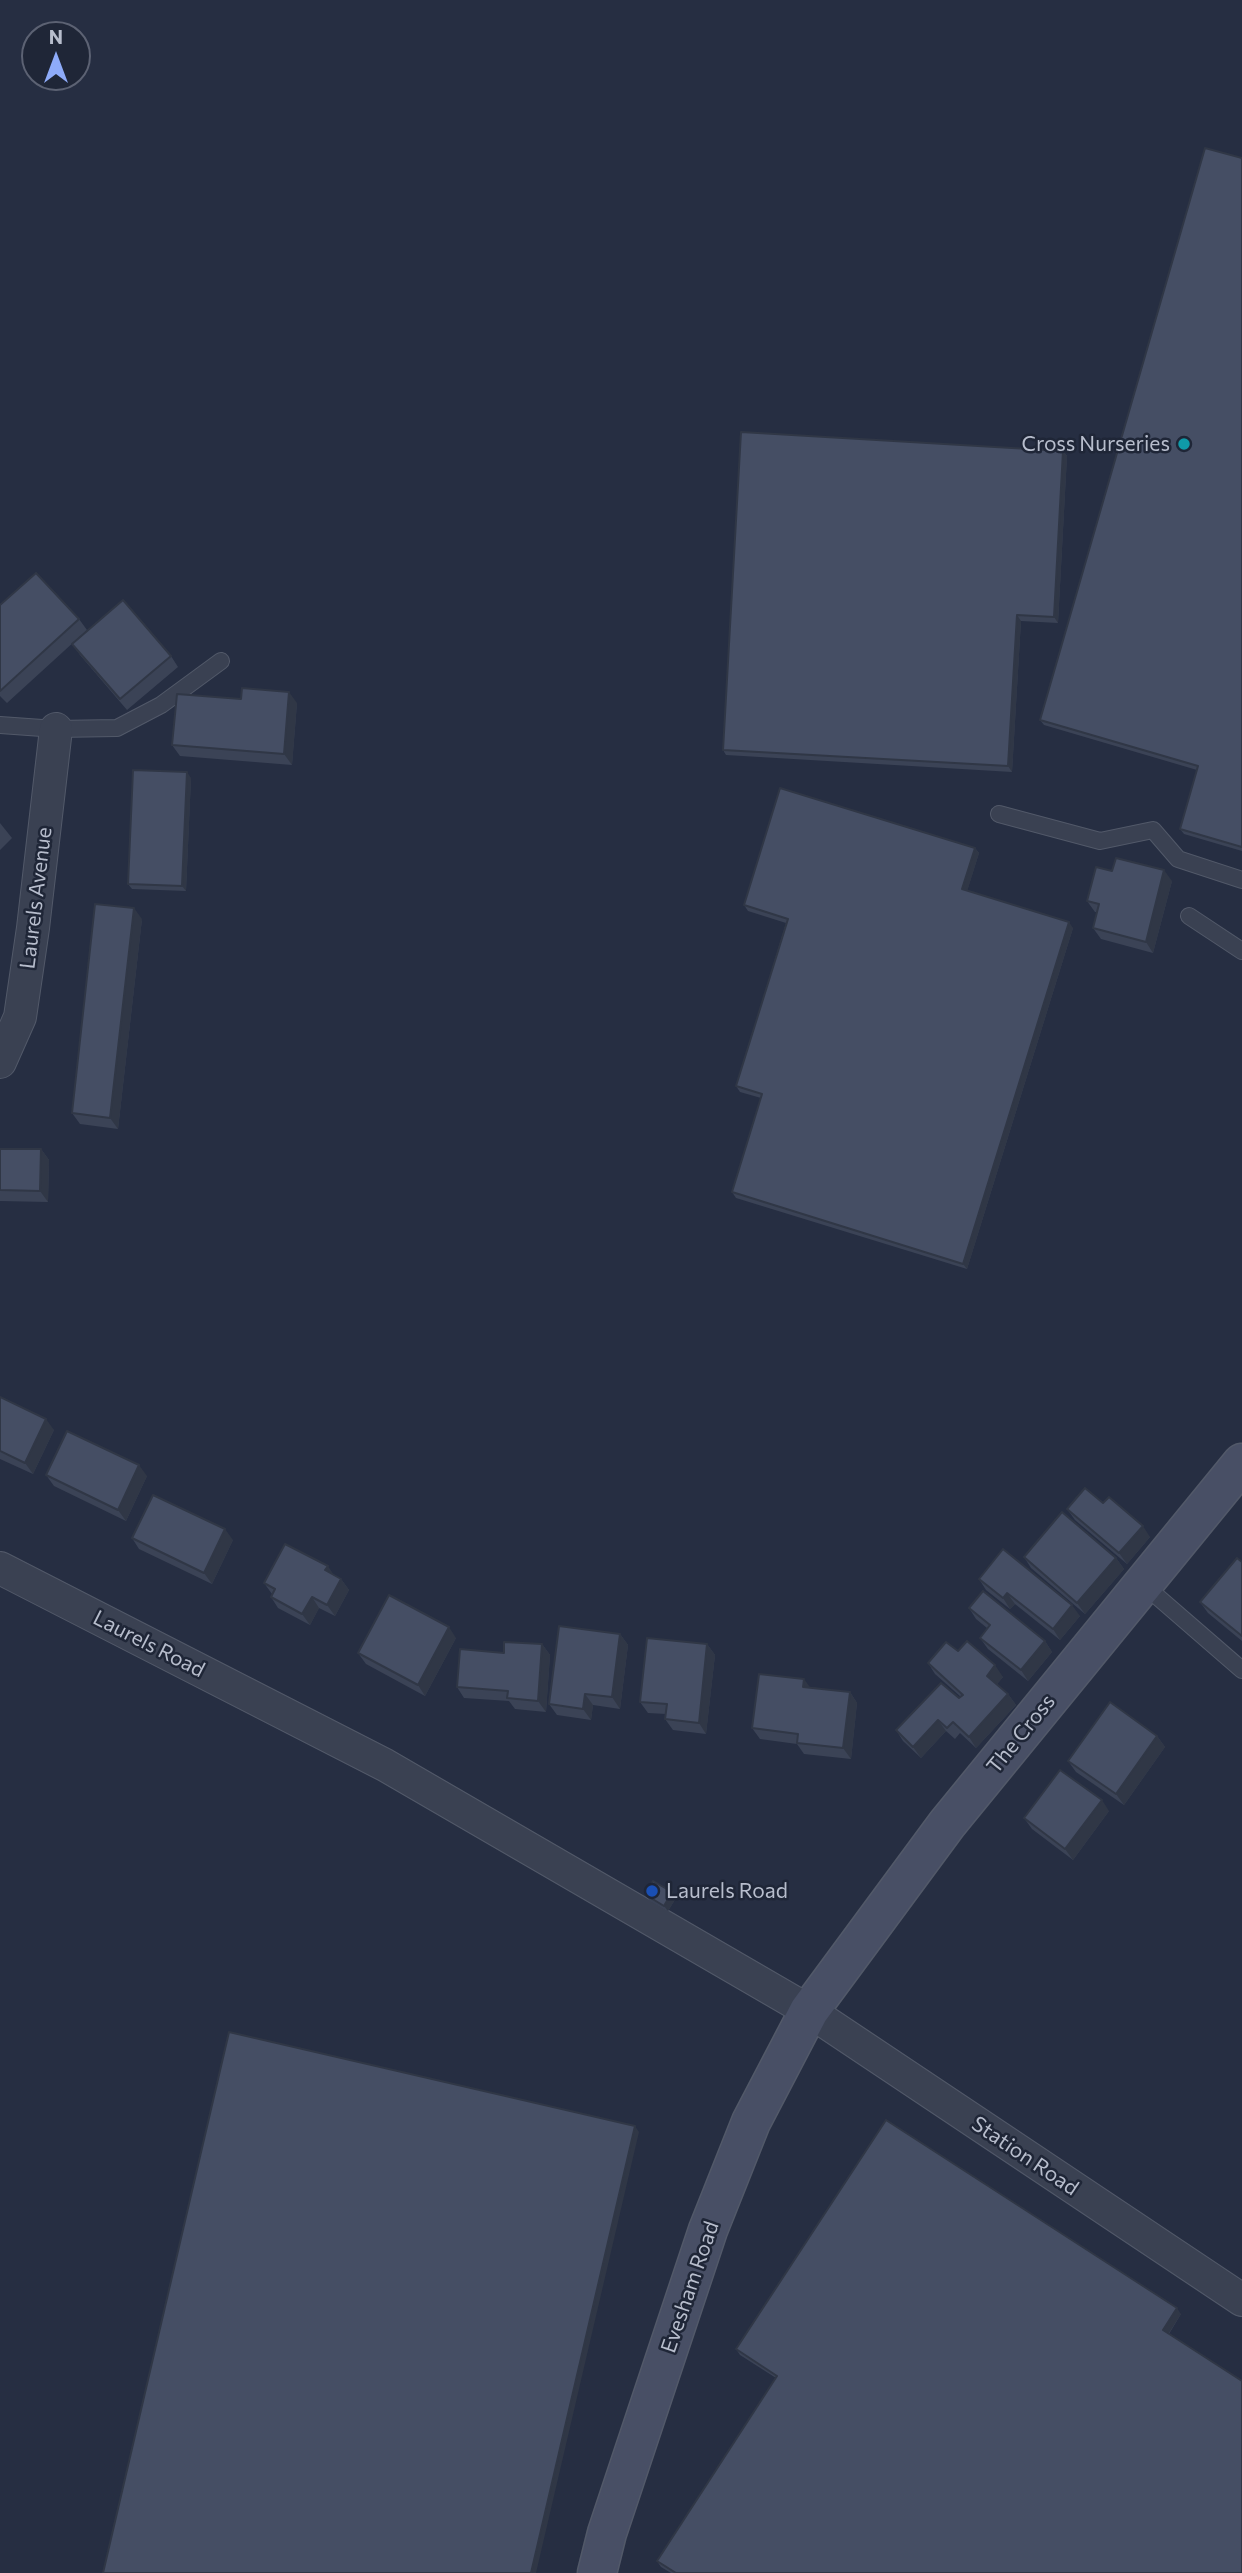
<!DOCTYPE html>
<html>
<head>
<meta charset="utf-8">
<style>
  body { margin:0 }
  #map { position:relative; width:1242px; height:2573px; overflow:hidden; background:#262e42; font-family:Commissioner,sans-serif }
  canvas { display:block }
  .north { position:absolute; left:21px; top:21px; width:70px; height:70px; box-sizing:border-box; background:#1f2637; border:2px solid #5c6273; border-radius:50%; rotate:0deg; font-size:19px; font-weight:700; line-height:28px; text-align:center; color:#b7bdcc }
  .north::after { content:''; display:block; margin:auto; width:24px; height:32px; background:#8eabf9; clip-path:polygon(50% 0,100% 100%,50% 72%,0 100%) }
</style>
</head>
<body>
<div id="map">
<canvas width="1242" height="2573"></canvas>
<div class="north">N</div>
</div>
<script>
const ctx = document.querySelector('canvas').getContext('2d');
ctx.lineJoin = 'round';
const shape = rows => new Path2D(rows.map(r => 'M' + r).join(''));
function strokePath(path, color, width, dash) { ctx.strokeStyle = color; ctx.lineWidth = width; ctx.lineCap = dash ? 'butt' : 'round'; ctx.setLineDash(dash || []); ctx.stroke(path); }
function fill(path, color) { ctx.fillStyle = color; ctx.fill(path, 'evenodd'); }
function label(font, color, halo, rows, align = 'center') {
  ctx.font = font + ' Commissioner,sans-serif'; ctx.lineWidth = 5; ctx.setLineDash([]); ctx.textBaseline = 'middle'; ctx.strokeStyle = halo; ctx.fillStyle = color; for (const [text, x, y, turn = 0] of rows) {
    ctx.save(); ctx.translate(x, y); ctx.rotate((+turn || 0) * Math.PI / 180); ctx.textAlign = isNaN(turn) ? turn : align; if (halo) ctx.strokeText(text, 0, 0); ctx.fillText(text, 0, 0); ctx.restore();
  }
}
const lane = shape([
  [0,725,56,729,117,728,161,705,221,661],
  [999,814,1100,841,1153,830,1178,859,1242,880],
  [1189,916,1242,951],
  [1144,1585,1242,1670]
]);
const street = shape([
  [0,1062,20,1017,33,928,56,729],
  [0,1568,385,1765,809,2011,1242,2300]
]);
const secondary = shape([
  [597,2573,607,2533,708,2230,751,2122,809,2011,947,1824,1242,1463]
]);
strokePath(lane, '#525969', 18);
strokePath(street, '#525969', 34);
strokePath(secondary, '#525969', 41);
strokePath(lane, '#3a4152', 16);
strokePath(street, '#3a4152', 32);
strokePath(secondary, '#484f65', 38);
fill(shape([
  [1242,158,1242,851,1184,834,1180,829,1197,770,1044,725,1040,720],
  [1063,451,1067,456,1058,623,1021,621,1012,772,726,755,723,750],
  [0,605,79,619,87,630,7,703,0,696],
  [72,644,171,656,178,667,127,710,80,655],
  [241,699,297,703,292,765,180,756,172,745],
  [191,778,186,891,132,889,128,884],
  [0,823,12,838,0,850],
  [975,848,979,853,967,891,1073,928,967,1269,736,1198,732,1192,761,1098,740,1092,736,1086,786,923,748,911,744,905],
  [1112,871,1172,881,1153,953,1101,939,1093,928,1097,912,1095,912,1087,901],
  [142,919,118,1129,80,1124,72,1113],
  [0,1149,41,1149,49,1160,48,1202,0,1201],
  [0,1397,54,1430,33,1474,0,1459],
  [46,1475,147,1476,126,1521,54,1486],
  [1103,1503,1150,1537,1127,1564,1075,1520,1067,1509],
  [132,1538,233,1540,212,1584,139,1549],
  [1024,1557,1116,1558,1124,1569,1085,1614,1031,1568],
  [1242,1562,1242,1641,1208,1613,1200,1602],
  [334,1575,341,1579,349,1590,335,1616,319,1608,310,1625,278,1608,271,1597,272,1594,264,1583],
  [979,1579,1080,1616,1060,1640,1015,1604,1010,1609,986,1590],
  [969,1608,1045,1641,1052,1652,1028,1681,988,1649,980,1638,987,1628,976,1619],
  [620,1634,628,1645,620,1709,593,1705,591,1720,557,1715,549,1704],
  [456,1638,425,1696,366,1664,358,1653],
  [542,1644,550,1655,546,1712,515,1709,509,1701,464,1698,457,1687,504,1653],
  [707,1644,715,1655,706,1734,673,1730,665,1719,666,1714,648,1713,640,1702],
  [958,1651,1003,1677,997,1684,1008,1694,1016,1705,976,1748,960,1733,955,1739,946,1731,921,1758,903,1741,896,1730,961,1697,935,1674,928,1663],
  [810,1687,850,1692,857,1703,851,1759,804,1754,797,1744,760,1739,752,1728],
  [1157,1736,1165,1747,1124,1805,1076,1772,1068,1761],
  [1109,1811,1073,1860,1032,1829,1024,1818],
  [672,1892,676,1898,668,1911,650,1901,646,1895],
  [1181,2314,1169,2334,1242,2573,671,2573,661,2567,657,2561,776,2378,740,2355,736,2349]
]), '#3b4356');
fill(shape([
  [1063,451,1067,456,1058,623,1054,617],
  [1017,615,1021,621,1012,772,1008,766],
  [289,692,297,703,292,765,284,754],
  [187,772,191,778,186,891,182,886],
  [975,848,979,853,966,895,962,889],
  [1164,870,1172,881,1153,953,1146,942],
  [134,908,142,919,118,1129,110,1118],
  [1069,922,1073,928,967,1269,963,1264],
  [41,1149,49,1160,48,1202,40,1191],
  [46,1419,54,1430,33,1474,25,1463],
  [139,1465,147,1476,126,1521,118,1510],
  [1143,1526,1150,1537,1127,1564,1119,1553],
  [225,1529,233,1540,212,1584,204,1573],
  [1116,1558,1124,1569,1085,1614,1077,1603],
  [328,1566,335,1577,325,1570],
  [341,1579,349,1590,335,1616,327,1605],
  [1007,1593,1015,1604,1010,1609,1003,1598],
  [312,1597,319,1608,310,1625,302,1614],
  [1072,1605,1080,1616,1060,1640,1053,1629],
  [449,1627,456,1638,425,1696,418,1685],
  [620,1634,628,1645,620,1709,612,1697],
  [1045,1641,1052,1652,1028,1681,1021,1670],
  [542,1644,550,1655,546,1712,538,1701],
  [707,1644,715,1655,706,1734,699,1723],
  [995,1665,1003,1677,995,1687,987,1676],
  [804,1679,812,1690,803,1687],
  [850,1692,857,1703,851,1759,843,1748],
  [585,1694,593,1705,591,1720,583,1709],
  [1008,1694,1016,1705,976,1748,969,1737],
  [938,1720,946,1731,921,1758,913,1747],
  [1157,1736,1165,1747,1124,1805,1116,1794],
  [1102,1800,1109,1811,1073,1860,1065,1849],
  [672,1892,676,1898,668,1911,664,1906],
  [635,2126,639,2132,536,2573,531,2573],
  [1177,2308,1181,2314,1167,2336,1163,2330]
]), '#303746');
const building = shape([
  [1205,148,1242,158,1242,847,1180,829,1198,766,1040,720,1205,148],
  [741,432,1063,451,1054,617,1017,615,1008,766,723,750,741,432],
  [36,573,79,619,0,691,0,605,36,573],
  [123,600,171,656,120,699,72,644,123,600],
  [242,688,289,692,284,754,172,745,177,694,241,699,242,688],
  [133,770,187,772,182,886,128,884,133,770],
  [780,788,975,848,962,889,1069,922,963,1264,732,1192,762,1094,736,1086,788,919,744,905,780,788],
  [1116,858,1164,870,1146,942,1093,928,1099,904,1087,901,1096,867,1112,871,1116,858],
  [95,904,134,908,110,1118,72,1113,95,904],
  [0,1149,41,1149,40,1191,0,1190,0,1149],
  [0,1397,46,1419,25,1463,0,1451,0,1397],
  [67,1431,139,1465,118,1510,46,1475,67,1431],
  [1085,1488,1103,1503,1109,1497,1143,1526,1119,1553,1067,1509,1085,1488],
  [153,1495,225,1529,204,1573,132,1538,153,1495],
  [1062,1512,1116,1558,1077,1603,1024,1557,1062,1512],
  [285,1544,328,1566,325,1570,341,1579,327,1605,312,1597,302,1614,271,1597,275,1589,264,1583,285,1544],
  [1003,1549,1072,1605,1053,1629,1007,1593,1003,1598,979,1579,1003,1549],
  [1237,1558,1242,1562,1242,1636,1200,1602,1237,1558],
  [983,1591,1045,1641,1021,1670,980,1638,990,1625,969,1608,983,1591],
  [389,1595,449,1627,418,1685,358,1653,389,1595],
  [559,1626,620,1634,612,1697,585,1694,583,1709,549,1704,559,1626],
  [647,1638,707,1644,699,1723,665,1719,667,1704,640,1702,647,1638],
  [967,1641,995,1665,987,1676,1008,1694,969,1737,953,1722,947,1728,938,1720,913,1747,896,1730,941,1683,959,1698,963,1695,928,1663,946,1642,958,1651,967,1641],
  [504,1642,542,1644,538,1701,507,1698,508,1691,457,1687,460,1649,504,1653,504,1642],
  [759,1674,804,1679,803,1687,850,1692,843,1748,797,1743,798,1734,752,1728,759,1674],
  [1110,1702,1157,1736,1116,1794,1068,1761,1110,1702],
  [1060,1770,1102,1800,1065,1849,1024,1818,1060,1770],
  [653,1881,672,1892,664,1906,646,1895,653,1881],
  [229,2032,635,2126,531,2573,103,2573,229,2032],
  [886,2120,1177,2308,1163,2330,1242,2381,1242,2573,676,2573,657,2561,777,2376,736,2349,886,2120]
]);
fill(building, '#454e64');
strokePath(building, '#303746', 2);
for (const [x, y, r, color] of [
  [1184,444,7,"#0f9aa8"],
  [652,1891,7,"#1a4fb4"]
]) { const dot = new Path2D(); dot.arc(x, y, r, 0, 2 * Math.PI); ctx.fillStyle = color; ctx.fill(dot); strokePath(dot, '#1f2637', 2.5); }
label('21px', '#b7bdcc', '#1f2637', [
  ["Cross Nurseries",1170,444],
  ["Laurels Road",666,1891,"left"]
], 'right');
label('21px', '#b7bdcc', '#1f2637', [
  ["Laurels Avenue",36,898,-83],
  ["Laurels Road",149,1644,27],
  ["The Cross",1021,1734,-51],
  ["Station Road",1025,2156,34],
  ["Evesham Road",690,2287,-71]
]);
</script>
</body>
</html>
